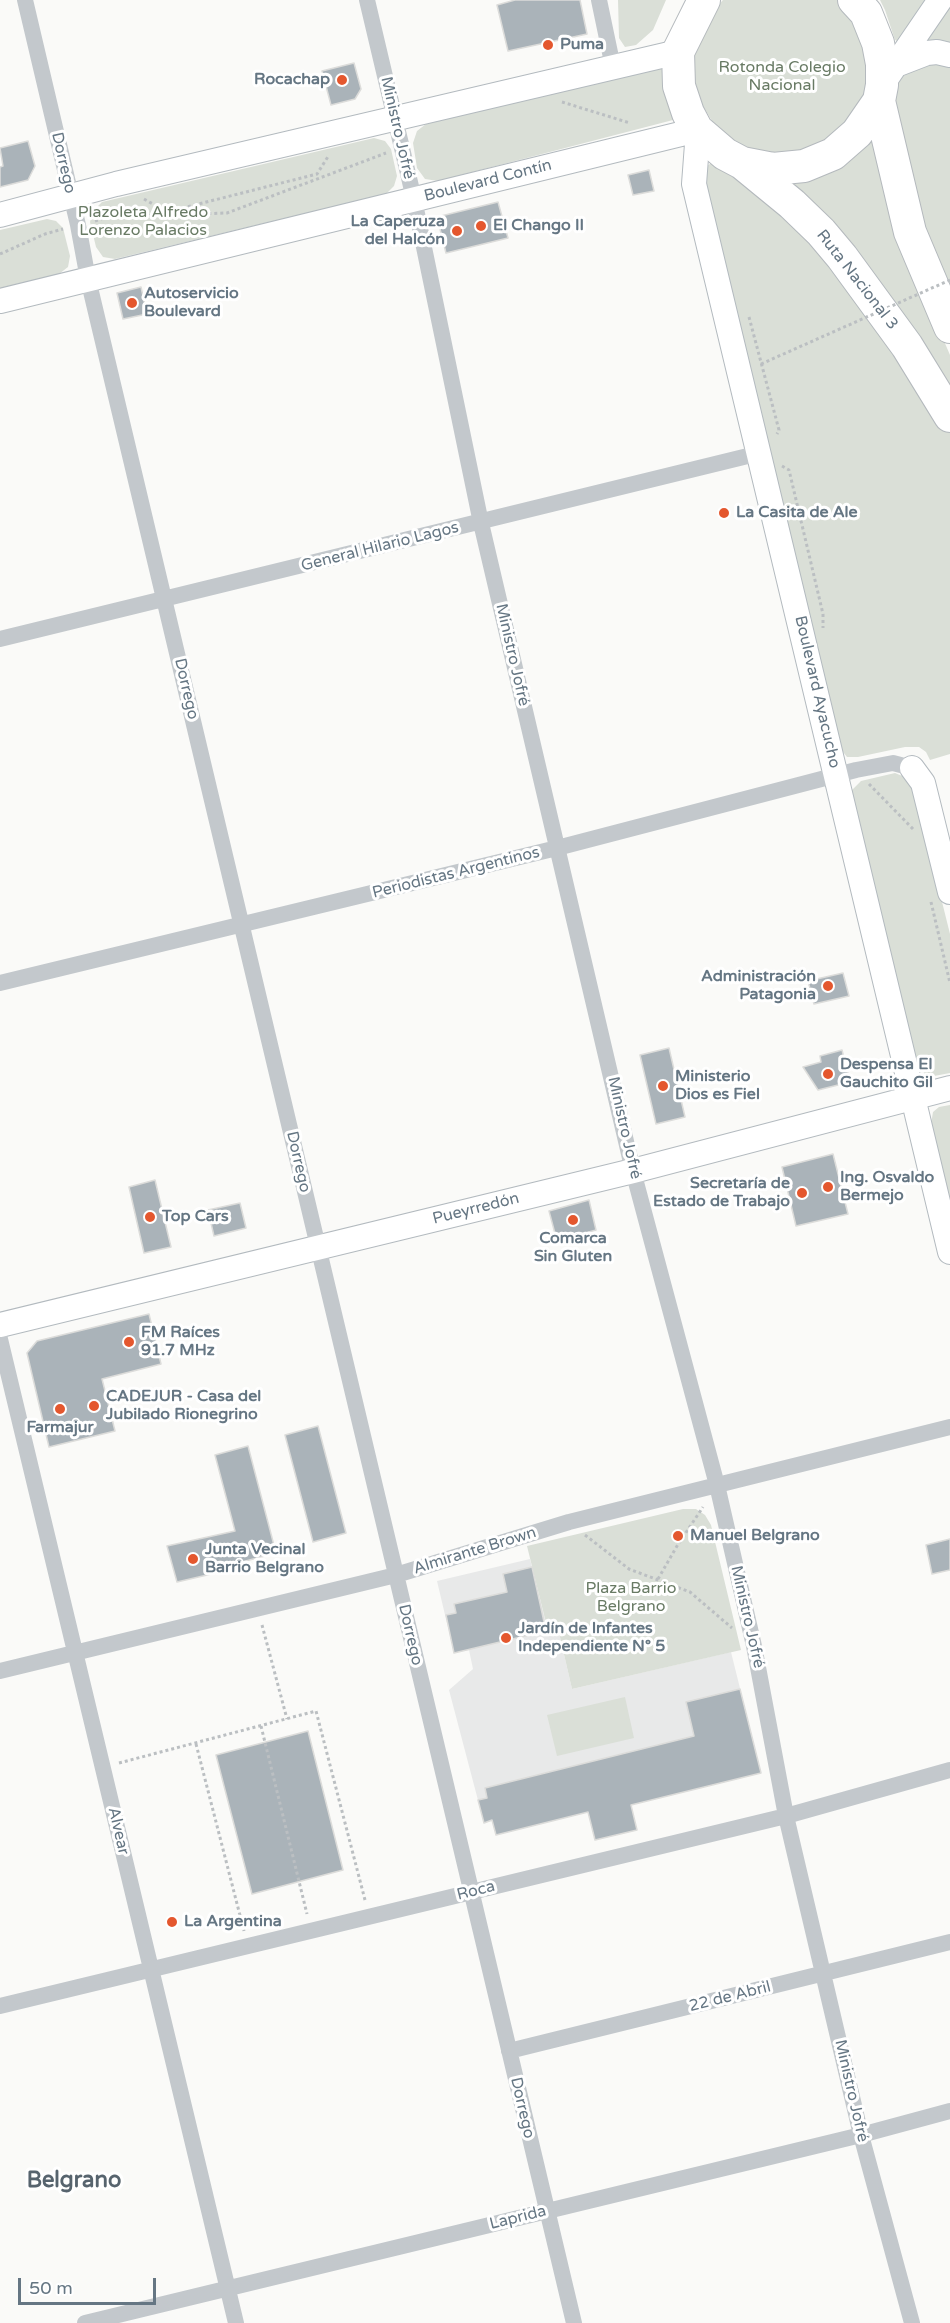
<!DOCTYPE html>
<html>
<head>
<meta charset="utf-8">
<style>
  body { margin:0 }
  #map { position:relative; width:950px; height:2323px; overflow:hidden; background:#fafaf8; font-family:"Varela Round",sans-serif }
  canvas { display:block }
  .scale { position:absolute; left:18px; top:2278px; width:138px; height:27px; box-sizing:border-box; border:3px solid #657683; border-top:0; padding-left:8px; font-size:18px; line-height:21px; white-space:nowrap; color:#657683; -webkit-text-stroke:4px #fff; paint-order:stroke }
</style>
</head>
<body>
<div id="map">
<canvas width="950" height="2323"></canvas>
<div class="scale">50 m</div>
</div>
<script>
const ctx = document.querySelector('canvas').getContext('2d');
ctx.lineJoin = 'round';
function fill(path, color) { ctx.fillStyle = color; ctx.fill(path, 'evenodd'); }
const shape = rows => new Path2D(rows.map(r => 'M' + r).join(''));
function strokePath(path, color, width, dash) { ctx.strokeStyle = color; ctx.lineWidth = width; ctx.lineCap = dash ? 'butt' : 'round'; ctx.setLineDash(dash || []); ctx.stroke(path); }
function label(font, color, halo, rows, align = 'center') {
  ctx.font = font + ' "Varela Round",sans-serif'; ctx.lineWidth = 6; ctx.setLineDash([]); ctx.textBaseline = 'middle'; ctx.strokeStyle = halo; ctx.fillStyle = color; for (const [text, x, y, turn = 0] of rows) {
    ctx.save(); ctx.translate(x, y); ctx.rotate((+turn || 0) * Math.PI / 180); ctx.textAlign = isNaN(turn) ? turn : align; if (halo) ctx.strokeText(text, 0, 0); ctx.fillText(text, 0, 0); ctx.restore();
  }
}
fill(shape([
  [530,1559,547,1627,557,1624,572,1689,731,1652,761,1773,631,1805,637,1830,595,1840,588,1812,496,1835,492,1821,484,1823,449,1690,473,1669,469,1650,454,1653,437,1581]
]), '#e8e9e9');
fill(shape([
  [618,0,666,0,653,30,636,45,625,47,619,38],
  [723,0,842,0,857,15,872,72,865,101,825,145,796,155,767,154,739,144,715,126,700,101,693,72,696,43,708,16],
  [880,0,924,0,924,4,901,43,895,40,885,10],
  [950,5,950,47,921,42],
  [923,61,950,64,950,301,918,227,894,115,895,89,902,77],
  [663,67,676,115,673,120,438,181,425,179,417,168,413,143,417,131,426,124],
  [374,138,385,141,391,149,397,176,394,186,386,194,115,259,103,257,96,247,90,222,93,211,102,202],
  [873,140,881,177,899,236,950,355,950,399,792,187,793,183,835,171,852,159],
  [711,163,722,166,815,240,950,433,950,754,930,760,926,752,919,747,905,747,858,757,847,757,840,748,701,188,706,167],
  [47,219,56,221,63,228,70,256,68,267,59,274,0,288,0,230],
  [895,773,907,778,913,785,950,934,950,1073,934,1076,925,1074,914,1060,851,798,852,790,861,781],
  [950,1105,950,1208,931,1124,933,1112,939,1107],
  [683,1509,696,1509,705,1515,711,1525,741,1650,572,1689,557,1624,547,1627,527,1546],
  [625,1697,634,1738,557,1756,547,1715]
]), '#dadfd7');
const building = shape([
  [515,0,580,0,587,34,508,51,497,5,515,0],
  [354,63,361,89,355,99,331,105,322,71,354,63],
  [28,141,35,166,28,180,0,187,0,167,3,166,0,148,28,141],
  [649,170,654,191,633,195,628,175,649,170],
  [498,202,508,238,446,253,437,217,498,202],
  [141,287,147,314,123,319,117,293,141,287],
  [843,973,849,996,814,1004,808,981,843,973],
  [669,1048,685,1117,656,1124,640,1055,669,1048],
  [842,1050,850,1082,818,1090,803,1067,821,1062,820,1056,842,1050],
  [833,1154,848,1214,796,1226,782,1167,833,1154],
  [155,1180,171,1247,144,1253,129,1187,155,1180],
  [589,1200,596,1230,557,1241,549,1211,589,1200],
  [240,1203,246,1228,214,1236,208,1210,240,1203],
  [149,1314,161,1364,102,1379,115,1431,49,1447,27,1353,37,1341,149,1314],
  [318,1426,346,1533,313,1542,285,1435,318,1426],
  [248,1446,276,1553,219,1568,220,1572,177,1582,167,1546,235,1531,215,1455,248,1446],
  [950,1539,950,1570,932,1574,926,1545,950,1539],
  [532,1567,546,1631,454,1653,446,1615,456,1613,454,1604,507,1592,503,1574,532,1567],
  [740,1689,761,1773,631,1805,637,1830,595,1840,588,1812,496,1835,492,1820,484,1823,478,1800,487,1798,485,1788,694,1736,686,1702,740,1689],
  [308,1731,343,1870,252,1894,216,1755,308,1731]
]);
fill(building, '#aab3b9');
strokePath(building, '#dcdcda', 1.5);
const secondary = shape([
  [896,65,927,53,937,52,950,55],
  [882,85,940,0],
  [698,131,694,184,950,1252],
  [0,215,116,184,678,52],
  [0,301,697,130],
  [912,768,923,783,950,892],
  [0,1325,633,1171,950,1088]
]);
const highway = shape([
  [704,0,678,52,679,86,688,113,697,130,725,154,742,163,792,204,821,232,842,257,907,346,950,416],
  [879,101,910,232,950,327],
  [742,163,773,169,804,166,833,154,857,133,879,101,882,85,882,64,878,43,866,13,854,0]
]);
strokePath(secondary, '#b3babf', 26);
strokePath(highway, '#b4b9bd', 34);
strokePath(shape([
  [562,102,630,123],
  [144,199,167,212,317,174,329,155],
  [95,221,107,217,227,213,386,153],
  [0,254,45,234,63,229],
  [749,317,779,430,777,434],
  [782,466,789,470,823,614,823,628],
  [869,784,913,829],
  [931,902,950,983],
  [585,1535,629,1569,690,1592,732,1628],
  [658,1579,677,1546,703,1507],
  [262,1625,287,1719],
  [261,1726,307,1914],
  [196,1744,244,1931],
  [119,1763,316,1711,365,1900]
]), '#bbbfc2', 3, [3, 3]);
strokePath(shape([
  [25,0,78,225,88,279,574,2323],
  [367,0,414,199,481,523,633,1171,717,1485,754,1646,786,1816,861,2135,912,2323],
  [599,0,613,67],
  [0,639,760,453],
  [0,983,557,848,856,770,893,763,912,768],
  [0,1339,236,2323],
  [0,1671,396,1575,569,1522,950,1427],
  [0,2006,786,1816,950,1770],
  [509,2051,950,1942],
  [85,2323,861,2135,950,2111]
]), '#c3c8cc', 16);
strokePath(secondary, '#fff', 24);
strokePath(highway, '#fff', 32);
strokePath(shape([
  [761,364,950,280]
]), '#bbbfc2', 3, [3, 3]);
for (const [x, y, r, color] of [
  [548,45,6,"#e4572e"],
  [342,80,6,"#e4572e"],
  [481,226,6,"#e4572e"],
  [457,231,6,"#e4572e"],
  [132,303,6,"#e4572e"],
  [724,513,6,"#e4572e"],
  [828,986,6,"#e4572e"],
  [828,1074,6,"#e4572e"],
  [663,1086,6,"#e4572e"],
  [828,1187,6,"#e4572e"],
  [802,1193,6,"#e4572e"],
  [150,1217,6,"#e4572e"],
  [573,1220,6,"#e4572e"],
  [129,1342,6,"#e4572e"],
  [94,1406,6,"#e4572e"],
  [60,1409,6,"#e4572e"],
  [678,1536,6,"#e4572e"],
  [193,1559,6,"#e4572e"],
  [506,1638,6,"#e4572e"],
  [172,1922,6,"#e4572e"]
]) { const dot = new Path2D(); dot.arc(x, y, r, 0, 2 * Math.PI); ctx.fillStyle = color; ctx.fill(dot); strokePath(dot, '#fff', 2); }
label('bold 16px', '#657683', '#fff', [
  ["Puma",560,45],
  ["Rocachap",330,80,"right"],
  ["La Caperuza",445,222,"right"],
  ["del Halcón",445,240,"right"],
  ["El Chango II",493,226],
  ["Autoservicio",144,294],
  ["Boulevard",144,312],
  ["La Casita de Ale",736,513],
  ["Administración",816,977,"right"],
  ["Patagonia",816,995,"right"],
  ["Despensa El",840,1065],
  ["Gauchito Gil",840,1083],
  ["Ministerio",675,1077],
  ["Dios es Fiel",675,1095],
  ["Ing. Osvaldo",840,1178],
  ["Bermejo",840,1196],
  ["Secretaría de",790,1184,"right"],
  ["Estado de Trabajo",790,1202,"right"],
  ["Top Cars",162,1217],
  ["Comarca",573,1239,"center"],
  ["Sin Gluten",573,1257,"center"],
  ["FM Raíces",141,1333],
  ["91.7 MHz",141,1351],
  ["CADEJUR - Casa del",106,1397],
  ["Jubilado Rionegrino",106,1415],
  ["Farmajur",60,1428,"center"],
  ["Manuel Belgrano",690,1536],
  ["Junta Vecinal",205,1550],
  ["Barrio Belgrano",205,1568],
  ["Jardín de Infantes",518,1629],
  ["Independiente N° 5",518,1647],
  ["La Argentina",184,1922]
], 'left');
label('16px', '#687a64', '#fff', [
  ["Rotonda Colegio",782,68],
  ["Nacional",782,86],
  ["Plazoleta Alfredo",143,213],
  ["Lorenzo Palacios",143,231],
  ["Plaza Barrio",631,1589],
  ["Belgrano",631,1607]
]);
label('16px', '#657683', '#fff', [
  ["Ministro Jofré",397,128,77],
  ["Dorrego",63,163,77],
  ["Boulevard Contín",488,181,-14],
  ["Ruta Nacional 3",857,280,52],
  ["General Hilario Lagos",380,547,-14],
  ["Ministro Jofré",512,655,77],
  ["Dorrego",186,689,77],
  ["Boulevard Ayacucho",817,692,77],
  ["Periodistas Argentinos",456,873,-14],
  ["Ministro Jofré",624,1128,77],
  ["Dorrego",298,1162,77],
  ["Pueyrredón",476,1209,-14],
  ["Almirante Brown",475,1551,-17],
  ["Ministro Jofré",747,1617,77],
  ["Dorrego",410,1635,77],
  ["Alvear",118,1831,77],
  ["Roca",476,1891,-14],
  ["22 de Abril",730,1997,-14],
  ["Ministro Jofré",851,2091,77],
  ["Dorrego",522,2108,77],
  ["Laprida",518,2218,-14]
]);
label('bold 22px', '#57646e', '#fff', [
  ["Belgrano",74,2181]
]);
</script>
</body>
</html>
